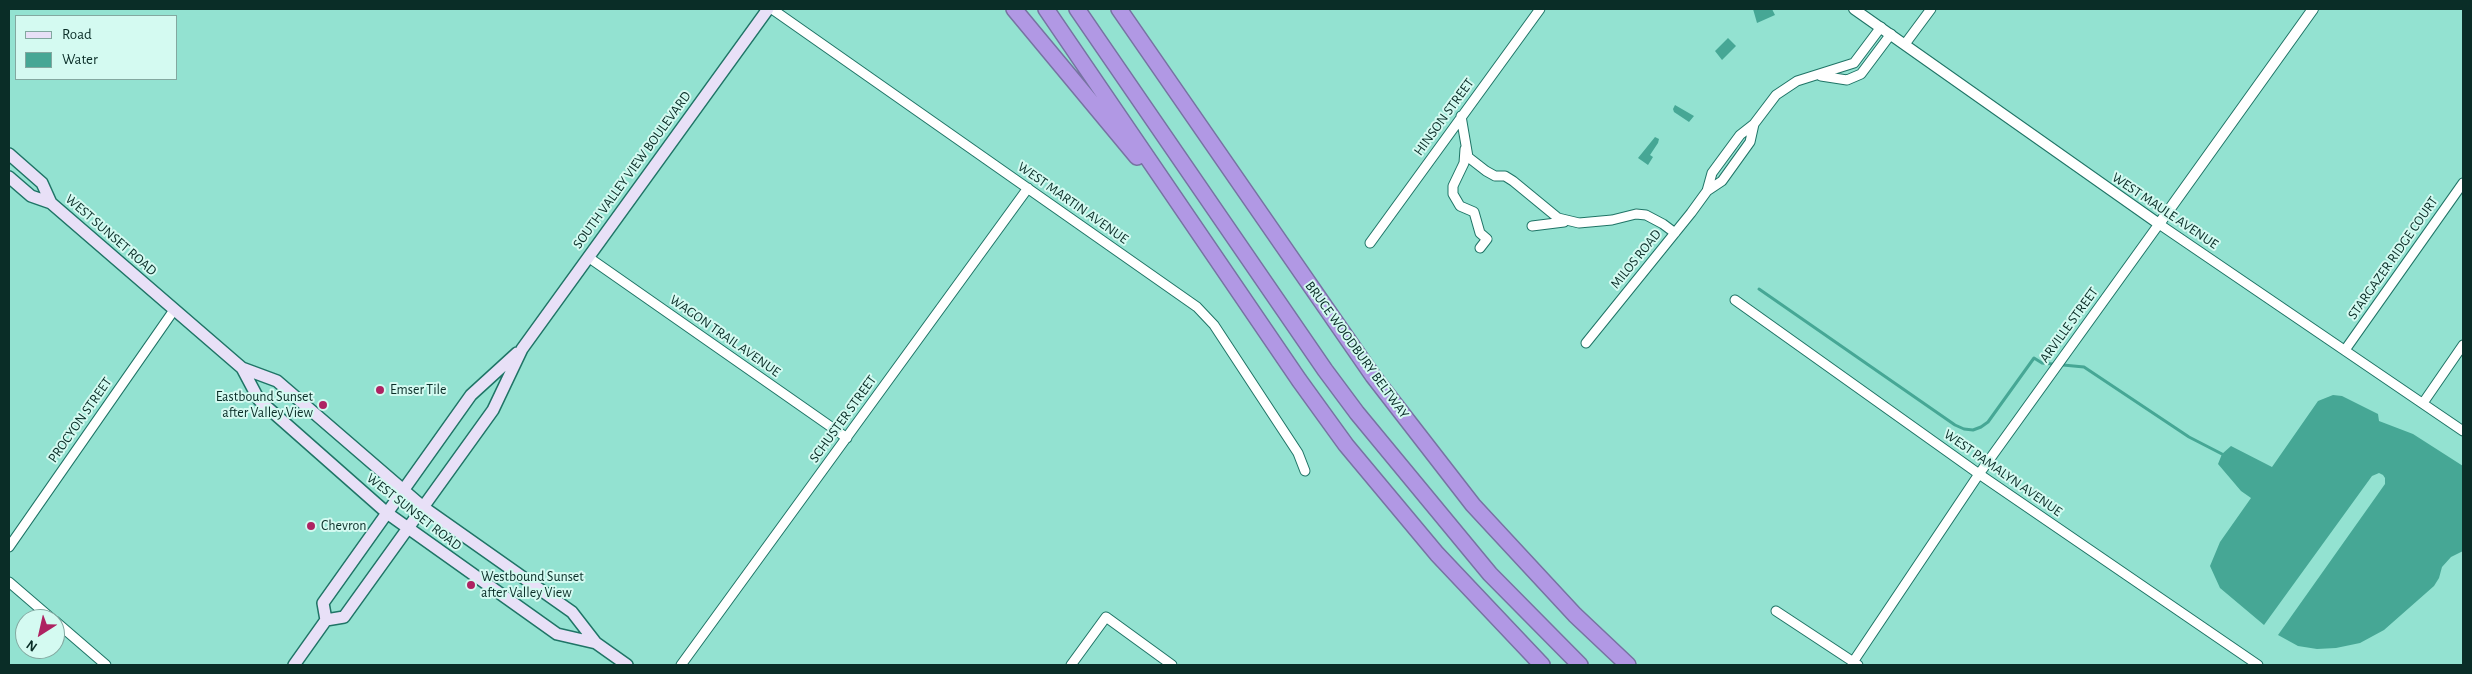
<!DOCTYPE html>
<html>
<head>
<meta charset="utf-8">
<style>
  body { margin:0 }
  #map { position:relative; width:2472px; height:674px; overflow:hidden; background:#93e2d1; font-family:"Alegreya Sans",sans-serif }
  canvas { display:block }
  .frame { position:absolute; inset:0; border:10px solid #0a2d27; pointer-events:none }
  .legend { position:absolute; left:15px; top:15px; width:162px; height:65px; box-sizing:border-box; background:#d4faf1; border:1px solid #83a8a0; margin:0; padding:6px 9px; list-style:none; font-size:15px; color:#0a2d27 }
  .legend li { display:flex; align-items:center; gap:10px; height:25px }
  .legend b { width:25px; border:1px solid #83a8a0 }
  .north { position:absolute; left:15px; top:609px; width:50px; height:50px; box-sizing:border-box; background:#d4faf1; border:1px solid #83a8a0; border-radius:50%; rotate:215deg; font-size:14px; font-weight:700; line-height:20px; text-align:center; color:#0a2d27 }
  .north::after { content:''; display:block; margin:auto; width:18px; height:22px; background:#ae2362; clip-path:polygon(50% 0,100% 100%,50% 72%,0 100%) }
</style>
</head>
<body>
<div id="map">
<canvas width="2472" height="674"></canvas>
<div class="frame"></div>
<ul class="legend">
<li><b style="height:6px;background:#e8e0f7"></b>Road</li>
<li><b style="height:14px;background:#46a795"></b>Water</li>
</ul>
<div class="north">N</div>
</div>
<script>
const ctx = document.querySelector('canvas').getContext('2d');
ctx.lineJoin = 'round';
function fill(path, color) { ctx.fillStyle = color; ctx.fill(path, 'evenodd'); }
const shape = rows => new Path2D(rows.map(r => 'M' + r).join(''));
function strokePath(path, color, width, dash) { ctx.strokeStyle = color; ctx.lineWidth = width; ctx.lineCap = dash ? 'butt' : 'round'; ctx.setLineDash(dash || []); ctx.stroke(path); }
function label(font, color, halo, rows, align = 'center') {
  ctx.font = font + ' "Alegreya Sans",sans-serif'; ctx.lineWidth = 4; ctx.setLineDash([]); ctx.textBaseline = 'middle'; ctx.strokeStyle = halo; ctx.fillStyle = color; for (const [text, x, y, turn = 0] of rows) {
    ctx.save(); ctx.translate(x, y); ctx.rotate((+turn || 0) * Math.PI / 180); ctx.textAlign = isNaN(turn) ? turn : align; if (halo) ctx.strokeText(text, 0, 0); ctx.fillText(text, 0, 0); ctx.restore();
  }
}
fill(shape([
  [1753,9,1772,9,1775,15,1757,23],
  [1728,38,1736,46,1722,60,1715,51],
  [1675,105,1694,116,1689,122,1674,112,1673,109],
  [1655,137,1659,139,1658,143,1650,155,1653,157,1648,165,1638,158],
  [2333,395,2342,396,2378,414,2379,421,2413,434,2463,466,2463,551,2451,557,2442,567,2439,578,2434,586,2384,630,2360,643,2336,648,2317,649,2298,646,2278,635,2385,484,2385,478,2383,475,2379,473,2372,476,2264,625,2220,588,2210,566,2220,542,2251,498,2241,491,2218,464,2222,454,2231,446,2272,467,2318,401]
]), '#46a795');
strokePath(shape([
  [1759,289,1955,425,1964,429,1973,430,1981,427,1988,422,2034,358,2042,363,2084,367,2189,437,2222,454]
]), '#46a795', 3);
const minor = shape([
  [772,9,1197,307,1214,325,1298,453,1305,471],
  [1905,44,1931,9],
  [1821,76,1847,80,1861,74,1891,34],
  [1461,116,1468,157,1486,171,1495,176,1505,176,1513,181,1558,218,1579,223,1612,220,1636,214,1646,215,1663,224,1675,233],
  [1465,149,1464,163,1453,186,1453,194,1460,206,1474,212,1480,233,1487,239,1480,248],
  [1707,191,1722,181,1750,142,1754,124],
  [1532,226,1564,222],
  [1370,243,1540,9],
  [588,257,847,438],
  [1735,300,1979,474,2258,665],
  [1586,343,1691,213,1707,191,1712,173,1740,135,1754,124,1776,95,1797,81,1854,63,1881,27],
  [2345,350,2463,183],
  [2423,403,2463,345],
  [9,547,174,310],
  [9,582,52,619],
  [1776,611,1858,665],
  [55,621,106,665],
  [1853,662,1979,474,2159,224,2463,431],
  [681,665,1028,188],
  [1071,665,1106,617,1172,665]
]);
const tertiary = shape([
  [1854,9,2159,224,2313,9]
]);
const secondary = shape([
  [9,154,42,183,51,203],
  [9,177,31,196,51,203,242,368,277,381,423,507,572,612,596,643,627,665],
  [242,368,259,400,387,513,557,634,596,643],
  [326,620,344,617,493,410,522,349,768,9],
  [294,665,326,620,323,603,471,395,517,353]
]);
const motorway = shape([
  [1014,9,1137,157],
  [1046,9,1299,380,1346,445,1437,554,1542,665],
  [1077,9,1325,370,1357,413,1490,574,1580,665],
  [1119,9,1373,376,1473,505,1575,615,1628,665]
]);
strokePath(minor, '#1f7466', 11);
strokePath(tertiary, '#1f7466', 12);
strokePath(secondary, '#1f7466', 14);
strokePath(motorway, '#7773a2', 18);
strokePath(minor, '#fff', 9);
strokePath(tertiary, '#fff', 10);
strokePath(secondary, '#e8e0f7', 11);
strokePath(motorway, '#b198e4', 15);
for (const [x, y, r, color] of [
  [380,390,5,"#ae2362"],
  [323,405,5,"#ae2362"],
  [311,526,5,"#ae2362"],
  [471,585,5,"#ae2362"]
]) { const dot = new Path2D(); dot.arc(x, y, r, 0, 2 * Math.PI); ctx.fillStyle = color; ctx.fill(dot); strokePath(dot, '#d4faf1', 2); }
label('14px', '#0a2d27', '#d4faf1', [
  ["HINSON STREET",1444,117,-54],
  ["SOUTH VALLEY VIEW BOULEVARD",632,170,-54],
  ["WEST MARTIN AVENUE",1073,203,35],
  ["WEST MAULE AVENUE",2165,211,34],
  ["WEST SUNSET ROAD",111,235,41],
  ["STARGAZER RIDGE COURT",2393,258,-55],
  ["MILOS ROAD",1636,259,-51],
  ["ARVILLE STREET",2069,325,-54],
  ["WAGON TRAIL AVENUE",725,336,35],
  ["BRUCE WOODBURY BELTWAY",1357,350,54],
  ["SCHUSTER STREET",843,419,-54],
  ["PROCYON STREET",80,420,-55],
  ["WEST PAMALYN AVENUE",2003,473,35],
  ["WEST SUNSET ROAD",414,512,38]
]);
label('14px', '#0a2d27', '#d4faf1', [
  ["Emser Tile",390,390],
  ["Eastbound Sunset",313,397,"right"],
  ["after Valley View",313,413,"right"],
  ["Chevron",321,526],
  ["Westbound Sunset",481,577],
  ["after Valley View",481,593]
], 'left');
</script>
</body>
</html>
